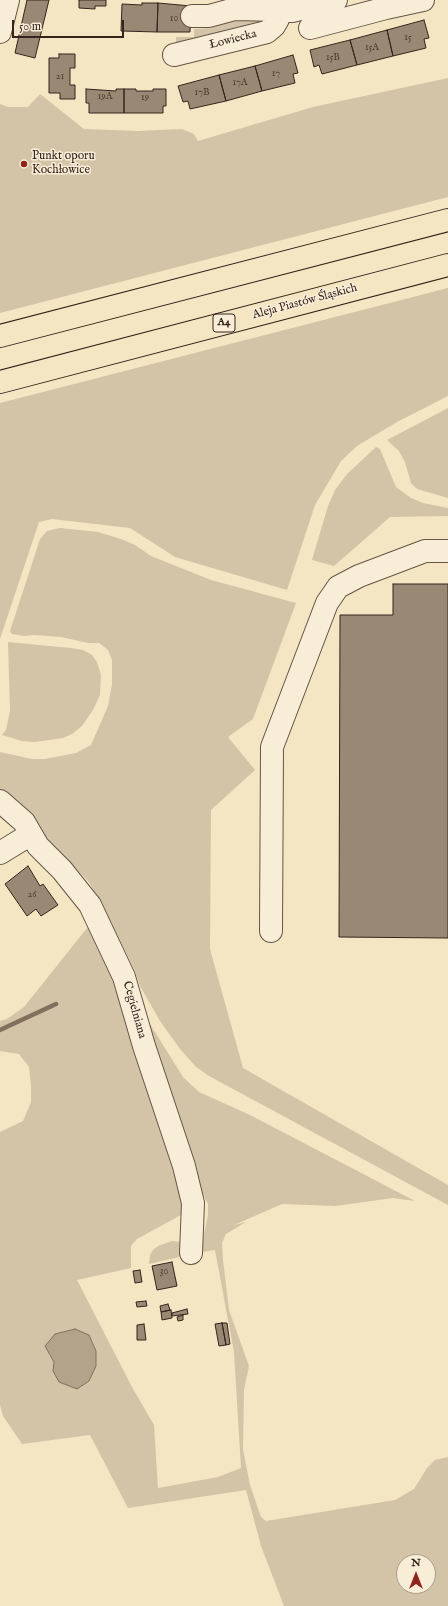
<!DOCTYPE html>
<html>
<head>
<meta charset="utf-8">
<style>
  body { margin:0 }
  #map { position:relative; width:448px; height:1606px; overflow:hidden; background:#f4e5c3; font-family:"IM FELL English",serif }
  canvas { display:block }
  .north { position:absolute; left:396px; top:1554px; width:40px; height:40px; box-sizing:border-box; background:#f8eed8; border:1px solid #aa9d8d; border-radius:50%; rotate:0deg; font-size:11px; font-weight:700; line-height:16px; text-align:center; color:#36241c }
  .north::after { content:''; display:block; margin:auto; width:14px; height:18px; background:#8f2418; clip-path:polygon(50% 0,100% 100%,50% 72%,0 100%) }
  .scale { position:absolute; left:12px; top:20px; width:112px; height:18px; box-sizing:border-box; border:2px solid #36241c; border-top:0; padding-left:5px; font-size:12px; line-height:14px; white-space:nowrap; color:#36241c; -webkit-text-stroke:3px #f8eed8; paint-order:stroke }
</style>
</head>
<body>
<div id="map">
<canvas width="448" height="1606"></canvas>
<div class="north">N</div>
<div class="scale">50 m</div>
</div>
<script>
const ctx = document.querySelector('canvas').getContext('2d');
ctx.lineJoin = 'round';
function fill(path, color) { ctx.fillStyle = color; ctx.fill(path, 'evenodd'); }
const shape = rows => new Path2D(rows.map(r => 'M' + r).join(''));
function strokePath(path, color, width, dash) { ctx.strokeStyle = color; ctx.lineWidth = width; ctx.lineCap = dash ? 'butt' : 'round'; ctx.setLineDash(dash || []); ctx.stroke(path); }
function label(font, color, halo, rows, align = 'center') {
  ctx.font = font + ' "IM FELL English",serif'; ctx.lineWidth = 3; ctx.setLineDash([]); ctx.textBaseline = 'middle'; ctx.strokeStyle = halo; ctx.fillStyle = color; for (const [text, x, y, turn = 0] of rows) {
    ctx.save(); ctx.translate(x, y); ctx.rotate((+turn || 0) * Math.PI / 180); ctx.textAlign = isNaN(turn) ? turn : align; if (halo) ctx.strokeText(text, 0, 0); ctx.fillText(text, 0, 0); ctx.restore();
  }
}
fill(shape([
  [262,16,267,21,176,50,176,37,194,37,194,29,210,28,227,20],
  [448,78,448,197,0,313,0,104,8,107,28,107,40,94,84,129,138,131,182,129,194,134,198,141,313,107],
  [448,288,448,396,397,422,357,446,341,461,315,505,287,590,175,557,130,528,52,519,39,522,0,639,0,403],
  [448,408,448,498,417,489,411,483,405,462,399,451,387,440],
  [376,447,380,449,396,487,411,498,423,503,448,508,448,516,390,517,334,566,312,560,328,506,335,490,347,474],
  [60,528,98,532,121,539,135,545,151,556,211,580,296,603,253,719,228,737,255,770,211,810,210,949,243,1068,448,1185,448,1205,209,1076,196,1067,180,1049,160,1021,140,986,134,969,99,898,88,881,0,791,0,752,32,759,45,759,76,753,91,745,108,706,112,685,112,660,108,650,99,643,88,643,61,637,34,635,24,636,12,634,10,631,40,539,47,531],
  [8,642,71,648,83,650,92,655,97,662,101,675,100,695,93,710,82,726,72,734,63,738,35,742,22,741,2,735,6,730,10,711],
  [91,923,113,967,185,1186,181,1215,137,1239,131,1246,131,1268,77,1280,132,1387,154,1425,158,1488,218,1477,241,1468,234,1352,215,1250,202,1252,202,1244,208,1215,208,1204,196,1180,137,1003,183,1077,199,1092,250,1115,415,1201,393,1198,335,1206,282,1204,234,1225,246,1222,226,1234,222,1243,223,1260,229,1310,249,1366,244,1390,243,1449,250,1485,261,1517,266,1521,395,1500,414,1489,427,1468,435,1460,448,1457,448,1606,284,1606,261,1546,246,1490,128,1508,90,1435,22,1444,3,1416,0,1405,0,1132,23,1121,31,1102,31,1086,29,1067,19,1054,0,1051,0,1021,7,1019,24,1007],
  [404,1562,428,1562,428,1586,404,1586],
  [172,1241,181,1242,179,1257,149,1264,150,1255,153,1250,158,1246]
]), '#d4c4a7');
const water = shape([
  [75,1329,89,1335,96,1351,96,1366,89,1381,77,1389,59,1382,53,1371,54,1362,45,1346,55,1334,75,1329]
]);
fill(water, '#b3a38a');
strokePath(water, '#81705e', 1);
strokePath(shape([
  [0,1030,56,1004]
]), '#81705e', 4.5);
const building = shape([
  [27,0,49,0,35,58,15,53,27,0],
  [79,0,106,0,106,6,95,6,95,9,79,8,79,0],
  [142,3,158,3,157,32,121,31,122,4,142,5,142,3],
  [158,3,191,6,190,32,157,32,158,3],
  [424,20,429,38,424,39,426,48,393,56,387,30,424,20],
  [387,30,393,56,357,65,350,40,387,30],
  [350,40,357,65,322,74,319,65,314,67,310,50,350,40],
  [59,54,75,54,75,68,70,68,70,85,75,85,75,99,60,99,60,93,49,93,49,58,59,58,59,54],
  [293,55,298,73,293,74,295,83,262,91,255,66,293,55],
  [255,66,262,91,226,101,219,75,255,66],
  [219,75,226,101,190,109,188,101,183,102,178,86,219,75],
  [86,89,116,91,116,89,124,89,124,113,89,113,89,103,86,103,86,89],
  [124,89,136,89,136,91,153,91,153,89,166,89,166,106,163,106,163,113,124,113,124,89],
  [393,584,448,584,448,938,339,937,340,615,393,615,393,584],
  [28,866,40,886,43,884,58,905,41,916,36,909,27,916,5,884,28,866],
  [172,1262,177,1286,157,1290,152,1266,172,1262],
  [140,1270,142,1282,135,1283,133,1271,140,1270],
  [146,1301,147,1306,137,1307,136,1302,146,1301],
  [168,1304,170,1310,161,1312,160,1306,168,1304],
  [187,1309,188,1314,172,1316,172,1313,187,1309],
  [171,1310,172,1318,162,1320,161,1312,171,1310],
  [183,1315,183,1320,178,1321,177,1317,183,1315],
  [222,1323,226,1345,219,1346,215,1324,222,1323],
  [222,1323,227,1323,230,1344,226,1345,222,1323],
  [144,1324,146,1340,137,1340,137,1325,144,1324]
]);
fill(building, '#998873');
strokePath(building, '#36241c', 1);
const minor = shape([
  [384,0,386,8,423,0],
  [192,16,209,16,235,9,279,10],
  [310,28,386,8],
  [0,32,8,0],
  [174,55,267,32,274,26,278,19,279,10,292,11,336,0],
  [0,801,24,822,38,846,62,870,90,905,124,977,144,1046,184,1166,193,1203,191,1253],
  [0,853,31,834],
  [271,931,272,747,327,603,338,587,359,576,425,551,448,551]
]);
const highway = shape([
  [0,336,448,220],
  [0,382,448,265]
]);
strokePath(minor, '#665446', 24);
strokePath(highway, '#36241c', 24);
strokePath(minor, '#f8eed8', 22);
strokePath(highway, '#f4e5c3', 22);
for (const [x, y, r, color] of [
  [24,164,4,"#8f2418"]
]) { const dot = new Path2D(); dot.arc(x, y, r, 0, 2 * Math.PI); ctx.fillStyle = color; ctx.fill(dot); strokePath(dot, '#f8eed8', 1.5); }
label('10px', '#4f3d32', null, [
  ["10",174,19],
  ["15",408,38],
  ["15A",372,48],
  ["15B",333,58],
  ["17",276,74],
  ["21",60,77],
  ["17A",240,83],
  ["17B",202,93],
  ["19A",105,97],
  ["19",145,98],
  ["26",32,895],
  ["30",164,1272]
]);
for (const [x, y, w] of [
  [224,323,22]
]) { const box = new Path2D(); box.roundRect(x - w / 2, y - 9, w, 18, 3); ctx.fillStyle = '#f8eed8'; ctx.fill(box); strokePath(box, '#36241c', 1); }
label('bold 11px', '#36241c', null, [
  ["A4",224,323]
]);
label('12px', '#36241c', '#f8eed8', [
  ["Łowiecka",233,40,-14],
  ["Aleja Piastów Śląskich",305,302,-15],
  ["Cegielniana",134,1010,74]
]);
label('12px', '#36241c', '#f8eed8', [
  ["Punkt oporu",32,157],
  ["Kochłowice",32,171]
], 'left');
</script>
</body>
</html>
